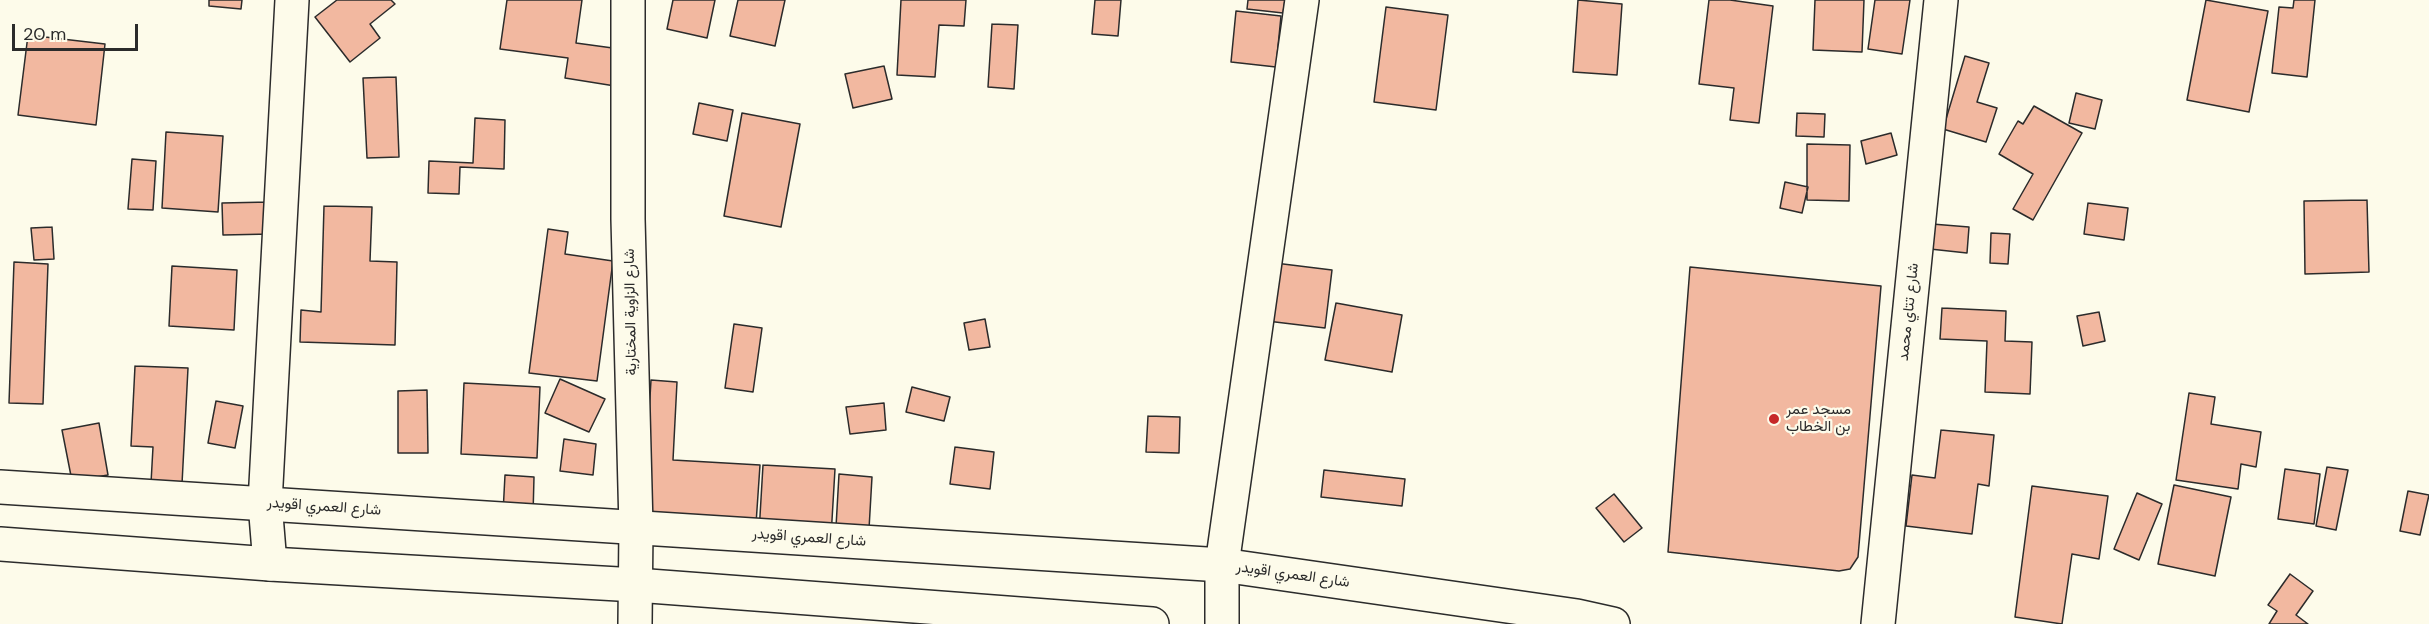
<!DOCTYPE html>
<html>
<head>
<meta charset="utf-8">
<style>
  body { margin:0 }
  #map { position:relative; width:2429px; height:624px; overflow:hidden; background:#fdfbea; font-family:"DM Sans",sans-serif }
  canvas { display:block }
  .scale { position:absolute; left:12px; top:24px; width:126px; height:27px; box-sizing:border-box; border:3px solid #2b2b2b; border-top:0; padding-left:8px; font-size:18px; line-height:21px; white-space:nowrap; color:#2b2b2b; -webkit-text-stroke:4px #fdfbea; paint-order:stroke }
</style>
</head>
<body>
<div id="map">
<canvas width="2429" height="624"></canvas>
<div class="scale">20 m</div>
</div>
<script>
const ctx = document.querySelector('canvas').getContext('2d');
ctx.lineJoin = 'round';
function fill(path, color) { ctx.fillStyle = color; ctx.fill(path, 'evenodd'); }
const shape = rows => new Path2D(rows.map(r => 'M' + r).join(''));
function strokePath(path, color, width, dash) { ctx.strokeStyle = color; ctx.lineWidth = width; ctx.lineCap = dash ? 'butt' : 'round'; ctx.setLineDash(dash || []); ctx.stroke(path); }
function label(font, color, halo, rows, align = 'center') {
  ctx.font = font + ' "DM Sans",Vazirmatn,sans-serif'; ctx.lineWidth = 4.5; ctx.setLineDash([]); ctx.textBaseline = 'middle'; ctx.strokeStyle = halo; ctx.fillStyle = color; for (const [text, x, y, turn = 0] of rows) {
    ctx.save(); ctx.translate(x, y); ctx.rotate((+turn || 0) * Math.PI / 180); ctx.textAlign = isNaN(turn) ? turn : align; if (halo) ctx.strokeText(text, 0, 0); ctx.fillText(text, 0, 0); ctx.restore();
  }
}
const building = shape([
  [209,0,242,0,241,9,209,6,209,0],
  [337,0,391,0,395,4,370,24,380,38,350,62,315,17,337,0],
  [507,0,582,0,576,43,620,49,615,86,565,78,568,58,500,49,507,0],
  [673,0,715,0,707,38,667,29,673,0],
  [738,0,785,0,775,46,730,36,738,0],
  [901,0,966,0,964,26,939,25,935,77,897,75,901,0],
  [1095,0,1121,0,1118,36,1092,34,1095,0],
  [1248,0,1285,0,1283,13,1247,9,1248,0],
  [1578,0,1622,4,1617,75,1573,72,1578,0],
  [1709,0,1730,0,1773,6,1759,123,1730,120,1734,88,1699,84,1709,0],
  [1815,0,1864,0,1862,52,1813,50,1815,0],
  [1875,0,1910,0,1902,54,1868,49,1875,0],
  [2206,0,2268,11,2249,112,2187,100,2206,0],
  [2294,0,2315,0,2307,77,2272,73,2279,7,2293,8,2294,0],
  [1386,7,1448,15,1436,110,1374,102,1386,7],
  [1236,11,1281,16,1276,67,1231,62,1236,11],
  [992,24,1018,25,1014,89,988,87,992,24],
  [28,35,105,44,96,125,18,115,28,35],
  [1965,56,1989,63,1977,102,1997,108,1986,142,1943,129,1965,56],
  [884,66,892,99,853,108,845,74,884,66],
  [396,77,399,157,367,158,363,78,396,77],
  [2076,93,2102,100,2095,129,2069,123,2076,93],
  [699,103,733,110,727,141,693,134,699,103],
  [2034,106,2082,133,2033,220,2013,209,2033,174,1999,154,2018,121,2023,124,2034,106],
  [742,113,800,124,781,227,724,216,742,113],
  [1797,113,1825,114,1824,137,1796,136,1797,113],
  [475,118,505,120,504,169,460,167,459,194,428,193,429,161,473,163,475,118],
  [166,132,223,136,218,212,162,208,166,132],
  [1891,133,1897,155,1866,164,1861,141,1891,133],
  [1807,144,1850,145,1849,201,1807,200,1807,144],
  [132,159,156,161,153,210,128,209,132,159],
  [1785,182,1808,187,1802,213,1780,208,1785,182],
  [2367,200,2369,272,2305,274,2304,201,2367,200],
  [270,202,271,234,223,235,222,203,270,202],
  [2088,203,2128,208,2124,240,2084,234,2088,203],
  [324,206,372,207,370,261,397,262,395,345,300,342,301,310,321,312,324,206],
  [1932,224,1969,227,1967,253,1930,249,1932,224],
  [52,227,54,259,34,260,31,228,52,227],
  [548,229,568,232,565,254,613,261,597,381,529,373,548,229],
  [1991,233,2010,234,2008,264,1990,263,1991,233],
  [14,262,48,264,43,404,9,403,14,262],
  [1275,263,1332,270,1325,328,1267,321,1275,263],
  [172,266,237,270,234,330,169,326,172,266],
  [1690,267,1881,286,1858,557,1850,569,1839,571,1668,552,1690,267],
  [1336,303,1402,315,1392,372,1325,360,1336,303],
  [1942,308,2006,311,2005,341,2032,342,2030,394,1985,392,1987,341,1940,339,1942,308],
  [2099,312,2105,341,2083,346,2077,316,2099,312],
  [985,319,990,347,969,350,964,323,985,319],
  [734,324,762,328,753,392,725,388,734,324],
  [135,366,188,368,182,484,151,483,153,447,131,446,135,366],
  [560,379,605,399,589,432,545,413,560,379],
  [651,380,677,382,673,460,760,465,756,524,643,517,651,380],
  [464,383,540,387,537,458,461,454,464,383],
  [912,387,950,397,944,421,906,412,912,387],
  [427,390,428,453,398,453,398,391,427,390],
  [2189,393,2215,397,2211,424,2261,432,2256,467,2241,464,2238,489,2176,480,2189,393],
  [216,401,243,406,235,448,208,443,216,401],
  [884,403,886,430,850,434,846,407,884,403],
  [1148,416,1180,417,1179,453,1146,452,1148,416],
  [99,423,108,475,72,481,62,430,99,423],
  [1941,430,1994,435,1989,486,1978,484,1972,534,1906,526,1912,475,1935,478,1941,430],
  [564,439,596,444,593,475,560,471,564,439],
  [955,447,994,452,990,489,950,484,955,447],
  [763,465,835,469,831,537,759,533,763,465],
  [2327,467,2348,470,2336,530,2316,526,2327,467],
  [2285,469,2320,474,2314,524,2278,519,2285,469],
  [1324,470,1405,479,1402,506,1321,497,1324,470],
  [839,474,872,477,869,529,836,527,839,474],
  [505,475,534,477,533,515,503,513,505,475],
  [2174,485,2231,497,2215,576,2158,564,2174,485],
  [2032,486,2108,496,2099,559,2072,554,2062,624,2015,617,2032,486],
  [2408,491,2429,495,2420,535,2400,531,2408,491],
  [2137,493,2162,504,2139,560,2114,549,2137,493],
  [1614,494,1642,528,1624,542,1596,508,1614,494],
  [2290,574,2313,591,2296,615,2308,624,2269,624,2277,611,2268,605,2290,574]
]);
fill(building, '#f2b8a0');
strokePath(building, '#2b2b2b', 1.5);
const minor = shape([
  [628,0,628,219,636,527,635,624],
  [270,564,265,503,292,0],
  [1222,624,1222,565,1302,0],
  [1878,624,1941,0]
]);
const tertiary = shape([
  [0,487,1222,565,1577,616,1613,624],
  [0,544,270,564,636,585,1152,624]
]);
strokePath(minor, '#2b2b2b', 36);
strokePath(tertiary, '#2b2b2b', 36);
strokePath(minor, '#fdfbea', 33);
strokePath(tertiary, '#fdfbea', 33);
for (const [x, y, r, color] of [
  [1774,419,6,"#c62828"]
]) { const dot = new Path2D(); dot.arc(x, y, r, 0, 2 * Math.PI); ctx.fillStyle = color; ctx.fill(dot); strokePath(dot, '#fdfbea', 2); }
label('15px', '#2b2b2b', '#fdfbea', [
  ["شارع الزاوية المختارية",631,312,-91],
  ["شارع تتاي محمد",1909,312,-84],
  ["شارع العمري اقويدر",324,507,4],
  ["شارع العمري اقويدر",809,538,4],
  ["شارع العمري اقويدر",1293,575,8]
]);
label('15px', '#2b2b2b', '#fdfbea', [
  ["مسجد عمر",1786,410],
  ["بن الخطاب",1786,427]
], 'left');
</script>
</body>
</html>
